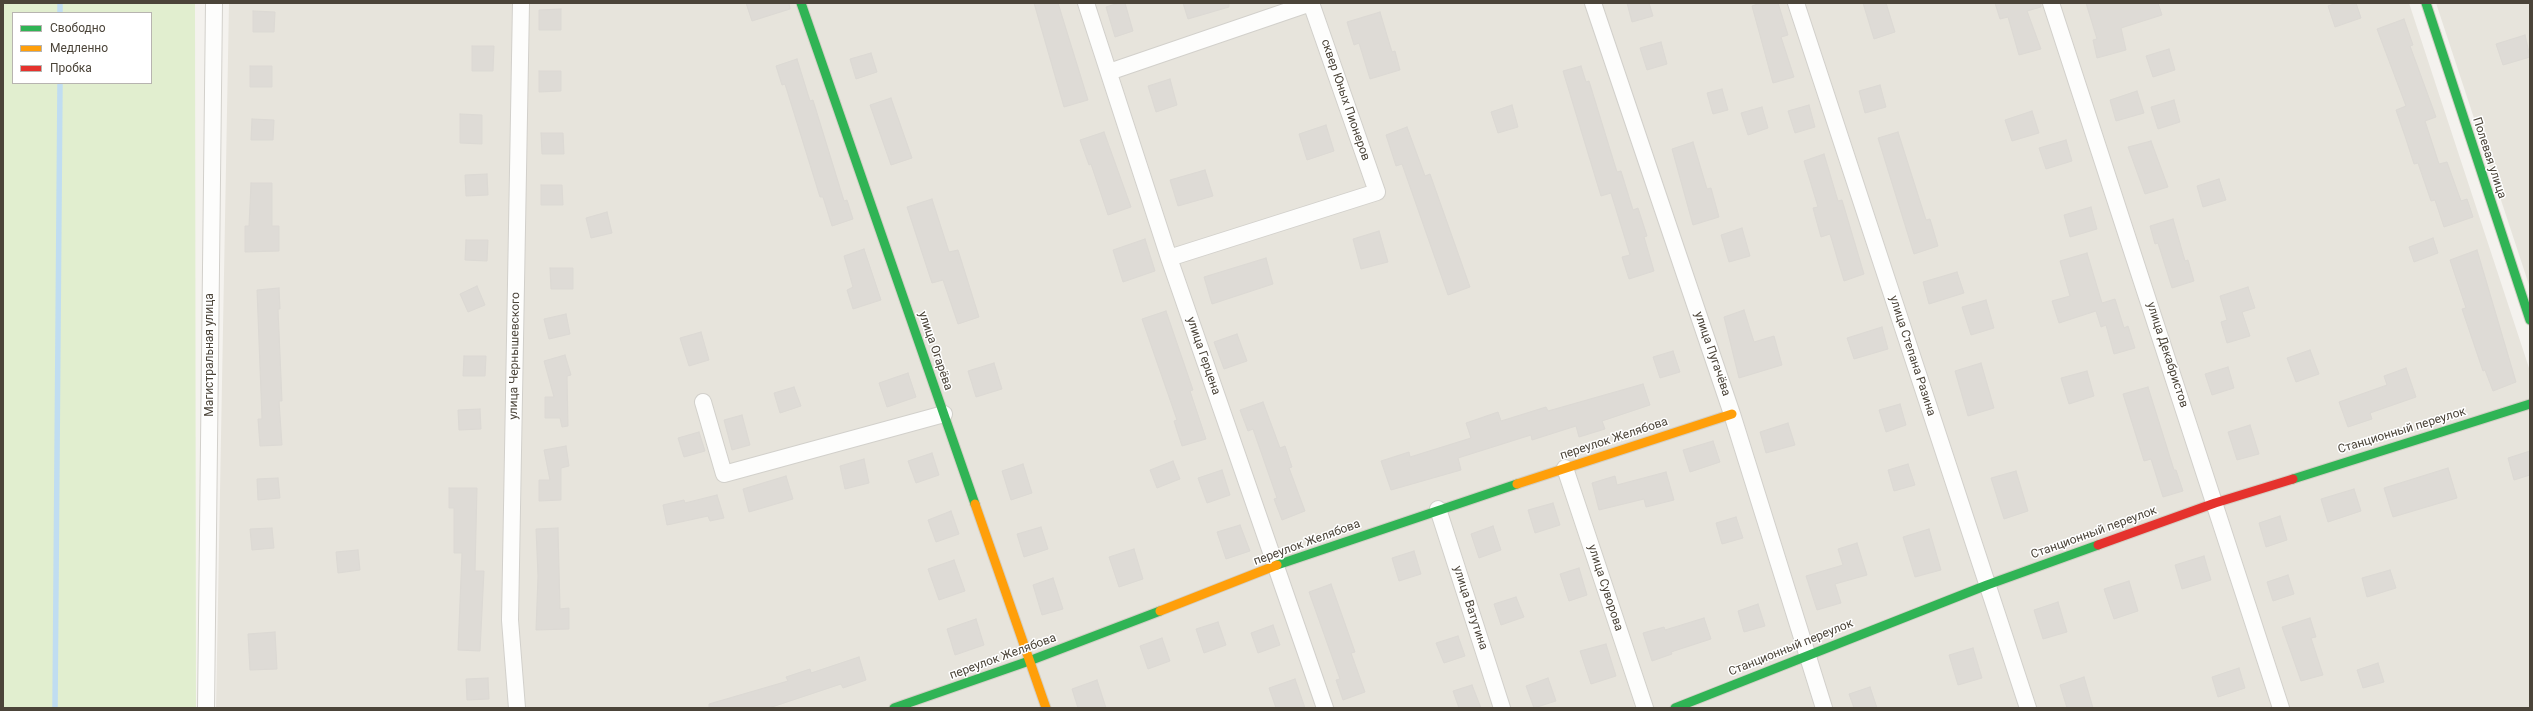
<!DOCTYPE html>
<html>
<head>
<meta charset="utf-8">
<style>
  body { margin:0 }
  #map { position:relative; width:2533px; height:711px; overflow:hidden; background:#f4f2ee; font-family:Roboto,sans-serif }
  canvas { display:block }
  .frame { position:absolute; inset:0; border:4px solid #4b4439; pointer-events:none }
  .legend { position:absolute; left:12px; top:12px; width:140px; height:72px; box-sizing:border-box; background:#fff; border:1px solid #b7b4b0; margin:0; padding:5px 7px; list-style:none; font-size:12px; color:#4b4439 }
  .legend li { display:flex; align-items:center; gap:8px; height:20px }
  .legend b { width:20px; border:1px solid #b7b4b0 }
</style>
</head>
<body>
<div id="map">
<canvas width="2533" height="711"></canvas>
<div class="frame"></div>
<ul class="legend">
<li><b style="height:5px;background:#30b455"></b>Свободно</li>
<li><b style="height:5px;background:#ff9f0a"></b>Медленно</li>
<li><b style="height:5px;background:#e5322d"></b>Пробка</li>
</ul>
</div>
<script>
const ctx = document.querySelector('canvas').getContext('2d');
ctx.lineJoin = 'round';
function fill(path, color) { ctx.fillStyle = color; ctx.fill(path, 'evenodd'); }
const shape = rows => new Path2D(rows.map(r => 'M' + r).join(''));
function strokePath(path, color, width, dash) { ctx.strokeStyle = color; ctx.lineWidth = width; ctx.lineCap = dash ? 'butt' : 'round'; ctx.setLineDash(dash || []); ctx.stroke(path); }
function label(font, color, halo, rows, align = 'center') {
  ctx.font = font + ' Roboto,sans-serif'; ctx.lineWidth = 3; ctx.setLineDash([]); ctx.textBaseline = 'middle'; ctx.strokeStyle = halo; ctx.fillStyle = color; for (const [text, x, y, turn = 0] of rows) {
    ctx.save(); ctx.translate(x, y); ctx.rotate((+turn || 0) * Math.PI / 180); ctx.textAlign = isNaN(turn) ? turn : align; if (halo) ctx.strokeText(text, 0, 0); ctx.fillText(text, 0, 0); ctx.restore();
  }
}
fill(shape([
  [229,3,2409,3,2530,371,2530,708,216,708],
  [2436,3,2530,3,2530,288]
]), '#e7e4dc');
fill(shape([
  [3,3,195,3,196,708,3,708],
  [13,13,151,13,151,83,13,83]
]), '#e1eecf');
strokePath(shape([
  [60,13,60,3],
  [55,708,60,83]
]), '#c0ddf1', 5.5);
const building = shape([
  [746,3,789,3,790,9,752,21,746,3],
  [1034,3,1058,3,1088,100,1064,107,1034,3],
  [1119,3,1125,3,1133,31,1115,37,1106,7,1119,3],
  [1183,3,1229,3,1229,7,1188,19,1183,3],
  [1627,3,1649,3,1653,16,1632,22,1627,3],
  [1760,3,1778,3,1788,35,1781,37,1794,77,1773,83,1752,6,1760,3],
  [1863,3,1886,3,1895,32,1874,39,1863,3],
  [1995,3,2041,3,2041,7,2027,11,2041,49,2019,55,2008,17,2000,19,1995,3],
  [2086,3,2158,3,2162,15,2121,28,2126,50,2097,58,2093,40,2097,39,2086,3],
  [2337,3,2356,3,2361,18,2335,27,2328,6,2337,3],
  [561,9,561,30,539,30,539,10,561,9],
  [253,11,275,12,274,32,253,32,253,11],
  [1380,12,1392,52,1395,51,1400,70,1370,79,1359,43,1354,45,1347,22,1380,12],
  [2404,19,2413,45,2410,46,2436,117,2425,121,2439,164,2447,162,2461,201,2467,199,2473,217,2444,227,2435,200,2431,201,2418,163,2414,164,2406,139,2396,110,2406,106,2377,29,2404,19],
  [2525,35,2530,57,2503,65,2496,44,2525,35],
  [1661,42,1667,64,1647,70,1640,48,1661,42],
  [472,46,494,46,493,71,472,71,472,46],
  [2169,49,2175,70,2153,77,2146,56,2169,49],
  [871,53,877,72,856,79,850,59,871,53],
  [797,59,810,101,813,100,844,201,847,200,853,219,832,226,823,197,820,197,785,84,782,85,776,66,797,59],
  [250,66,272,66,272,87,250,87,250,66],
  [1581,66,1586,82,1589,81,1617,172,1621,171,1633,210,1638,208,1647,236,1644,237,1654,271,1629,279,1622,257,1630,255,1611,193,1601,196,1563,71,1581,66],
  [539,71,561,71,561,91,539,92,539,71],
  [1170,79,1177,105,1156,112,1148,86,1170,79],
  [1880,85,1886,107,1865,113,1859,91,1880,85],
  [1722,89,1728,110,1713,114,1707,93,1722,89],
  [2137,91,2144,113,2116,121,2110,100,2137,91],
  [891,98,912,158,891,165,870,105,891,98],
  [2174,100,2180,122,2158,129,2151,107,2174,100],
  [1512,105,1518,127,1498,133,1491,112,1512,105],
  [1809,105,1815,127,1795,133,1788,111,1809,105],
  [1762,107,1768,128,1748,135,1741,113,1762,107],
  [2032,111,2039,133,2012,141,2005,120,2032,111],
  [460,114,482,115,482,144,460,143,460,114],
  [252,119,274,120,273,140,251,140,252,119],
  [1326,125,1334,151,1307,160,1299,134,1326,125],
  [1407,127,1425,176,1430,174,1470,287,1448,295,1402,164,1396,166,1386,135,1407,127],
  [1104,132,1131,207,1108,215,1091,164,1089,165,1080,140,1104,132],
  [1898,132,1926,220,1930,219,1938,246,1914,254,1878,138,1898,132],
  [541,133,563,133,564,154,542,154,541,133],
  [2066,140,2072,161,2046,169,2039,148,2066,140],
  [2151,141,2168,187,2145,194,2128,147,2151,141],
  [1693,142,1707,189,1711,188,1719,217,1693,225,1672,149,1693,142],
  [1824,154,1838,201,1842,200,1864,274,1844,281,1830,234,1821,237,1813,208,1818,207,1804,161,1824,154],
  [1205,170,1213,196,1178,206,1170,180,1205,170],
  [487,174,488,195,466,196,465,175,487,174],
  [2219,179,2226,200,2203,207,2197,186,2219,179],
  [251,183,272,183,272,226,279,226,279,251,245,252,245,226,249,226,251,183],
  [541,185,562,185,563,205,541,205,541,185],
  [932,199,949,252,958,250,979,317,958,324,943,280,932,283,907,207,932,199],
  [2091,207,2097,229,2070,237,2064,215,2091,207],
  [607,212,612,233,591,238,586,218,607,212],
  [2173,219,2185,261,2188,260,2194,281,2172,288,2158,243,2155,244,2150,226,2173,219],
  [1742,228,1750,256,1729,262,1721,235,1742,228],
  [1379,231,1388,262,1361,269,1353,239,1379,231],
  [2433,238,2438,253,2414,262,2409,247,2433,238],
  [1145,239,1155,271,1123,282,1113,250,1145,239],
  [466,240,488,240,487,261,465,260,466,240],
  [864,249,881,300,853,309,847,290,853,287,844,256,864,249],
  [2477,250,2516,382,2493,391,2485,370,2483,371,2462,309,2466,308,2450,260,2477,250],
  [2087,253,2102,303,2115,299,2124,328,2128,326,2135,348,2114,354,2106,325,2101,327,2096,311,2059,323,2052,301,2070,296,2060,261,2087,253],
  [1266,258,1273,284,1212,304,1204,277,1266,258],
  [550,268,573,268,573,289,551,289,550,268],
  [1957,272,1964,293,1929,304,1923,282,1957,272],
  [477,286,485,305,468,312,460,294,477,286],
  [2248,287,2255,308,2242,312,2250,336,2227,343,2221,322,2227,320,2220,296,2248,287],
  [279,288,280,309,278,309,282,401,279,401,282,445,260,446,258,419,262,419,257,290,279,288],
  [1986,300,1994,328,1971,335,1962,307,1986,300],
  [1744,310,1754,342,1774,336,1782,365,1739,378,1724,317,1744,310],
  [1166,311,1193,390,1190,391,1206,439,1182,446,1174,421,1177,420,1142,319,1166,311],
  [566,314,570,334,549,339,544,319,566,314],
  [1882,327,1888,349,1854,359,1847,338,1882,327],
  [701,332,709,360,689,366,680,338,701,332],
  [1237,334,1247,361,1224,369,1214,342,1237,334],
  [2310,350,2319,374,2296,382,2287,358,2310,350],
  [1673,351,1680,372,1660,378,1653,357,1673,351],
  [565,355,571,375,567,376,568,426,562,427,560,418,545,418,545,397,554,397,544,361,565,355],
  [464,356,486,356,485,376,463,376,464,356],
  [994,363,1002,389,976,397,968,371,994,363],
  [1981,363,1994,408,1968,416,1955,371,1981,363],
  [2228,367,2234,388,2212,395,2205,374,2228,367],
  [2406,368,2416,397,2370,413,2372,419,2348,427,2339,402,2387,385,2384,376,2406,368],
  [2087,371,2094,396,2069,404,2061,378,2087,371],
  [908,373,916,397,887,407,879,383,908,373],
  [1643,384,1650,405,1602,421,1605,429,1579,437,1576,426,1532,440,1531,435,1458,458,1461,470,1391,490,1381,461,1409,452,1410,457,1471,438,1466,423,1498,412,1501,421,1546,407,1548,411,1643,384],
  [794,387,801,406,780,413,774,393,794,387],
  [2148,387,2174,470,2176,470,2183,491,2163,497,2151,459,2144,461,2123,394,2148,387],
  [1263,402,1280,448,1285,446,1292,467,1289,468,1305,511,1282,520,1274,499,1277,498,1253,429,1248,431,1240,410,1263,402],
  [1900,404,1906,425,1886,432,1879,410,1900,404],
  [480,409,481,429,459,430,458,410,480,409],
  [742,415,750,445,732,450,724,420,742,415],
  [1788,423,1795,445,1766,453,1760,432,1788,423],
  [2250,425,2259,454,2237,460,2228,432,2250,425],
  [699,432,705,451,684,457,678,438,699,432],
  [1713,441,1720,462,1690,472,1683,450,1713,441],
  [566,446,569,466,561,468,561,500,539,501,539,480,550,480,544,450,566,446],
  [2530,451,2530,475,2514,480,2508,458,2530,451],
  [932,453,939,475,916,483,908,461,932,453],
  [864,459,869,483,845,489,840,466,864,459],
  [1173,461,1180,479,1157,488,1150,470,1173,461],
  [1023,464,1032,493,1011,500,1002,471,1023,464],
  [1908,464,1915,485,1894,491,1888,470,1908,464],
  [2448,468,2457,498,2393,517,2384,488,2448,468],
  [1222,470,1230,495,1207,503,1198,478,1222,470],
  [2016,471,2028,511,2004,519,1991,478,2016,471],
  [1666,472,1674,500,1646,507,1644,499,1599,510,1592,483,1615,476,1617,485,1666,472],
  [786,476,793,499,749,512,743,489,786,476],
  [278,478,280,498,258,500,257,479,278,478],
  [449,488,477,488,475,571,484,571,480,651,458,650,462,553,454,553,454,508,449,508,449,488],
  [2354,489,2361,511,2328,522,2321,499,2354,489],
  [717,495,724,518,710,521,708,516,667,525,663,505,684,500,685,503,717,495],
  [1553,503,1560,525,1535,533,1528,510,1553,503],
  [951,511,959,534,936,542,928,520,951,511],
  [2280,516,2287,540,2266,547,2259,523,2280,516],
  [1736,517,1743,538,1722,544,1716,523,1736,517],
  [1240,525,1250,551,1226,559,1217,532,1240,525],
  [1493,526,1501,550,1479,558,1471,534,1493,526],
  [1041,527,1048,549,1024,557,1017,534,1041,527],
  [272,528,274,548,252,550,250,529,272,528],
  [558,528,560,609,569,608,569,629,536,630,538,576,536,529,558,528],
  [1929,529,1941,570,1915,577,1903,537,1929,529],
  [1857,543,1867,575,1835,584,1841,603,1817,610,1806,576,1843,565,1838,549,1857,543],
  [1134,549,1143,579,1119,587,1109,557,1134,549],
  [358,550,360,570,338,573,336,552,358,550],
  [1414,551,1421,574,1399,581,1392,558,1414,551],
  [2204,556,2211,580,2182,589,2175,565,2204,556],
  [954,560,965,591,939,600,928,569,954,560],
  [1579,568,1587,595,1569,601,1560,574,1579,568],
  [2390,570,2396,588,2367,597,2362,578,2390,570],
  [2288,575,2294,594,2273,601,2267,582,2288,575],
  [1053,578,1063,609,1042,615,1033,585,1053,578],
  [2129,581,2138,611,2114,619,2104,589,2129,581],
  [1331,584,1355,652,1351,653,1365,692,1343,700,1336,680,1340,679,1309,592,1331,584],
  [1516,597,1524,617,1501,625,1494,604,1516,597],
  [2058,602,2067,632,2043,639,2034,610,2058,602],
  [1758,604,1765,626,1744,632,1738,611,1758,604],
  [1704,618,1711,639,1671,652,1672,654,1652,661,1643,633,1664,627,1665,630,1704,618],
  [2310,618,2316,637,2311,638,2323,675,2301,681,2282,627,2310,618],
  [976,619,984,645,955,655,947,629,976,619],
  [1218,622,1226,645,1204,653,1196,629,1218,622],
  [1273,625,1280,645,1258,653,1251,633,1273,625],
  [275,632,277,669,250,670,248,634,275,632],
  [1458,636,1465,656,1444,663,1436,643,1458,636],
  [1162,638,1170,661,1148,669,1140,646,1162,638],
  [1606,644,1616,676,1591,684,1580,651,1606,644],
  [1973,648,1982,678,1958,685,1949,655,1973,648],
  [859,657,866,680,843,688,841,684,769,708,709,708,709,704,788,681,786,677,810,669,811,673,859,657],
  [2378,663,2384,682,2363,688,2357,670,2378,663],
  [2239,668,2245,688,2218,697,2212,677,2239,668],
  [2084,677,2093,708,2067,708,2060,685,2084,677],
  [488,678,489,699,467,700,466,679,488,678],
  [1548,678,1556,701,1534,708,1526,686,1548,678],
  [1295,679,1305,708,1276,708,1269,688,1295,679],
  [1097,680,1106,708,1078,708,1072,689,1097,680],
  [1472,685,1481,708,1459,708,1453,691,1472,685],
  [1870,687,1877,708,1854,708,1849,694,1870,687]
]);
fill(building, '#dedbd6');
strokePath(building, '#dcd9d4', 1);
const street = shape([
  [1086,3,1169,258,1325,708],
  [1593,3,1732,414,1824,708],
  [1796,3,2028,708],
  [2051,3,2281,708],
  [1109,72,1311,3,1377,192,1169,258],
  [703,402,724,474,944,414],
  [1565,468,1645,708],
  [1438,509,1502,708],
  [206,708,214,3],
  [517,708,510,620,521,3]
]);
const fast = shape([
  [801,3,975,504],
  [2426,3,2530,320],
  [2293,479,2530,404],
  [1277,565,1517,484],
  [894,708,1029,661,1160,611],
  [1675,708,1987,585,2098,545]
]);
const slow = shape([
  [1517,484,1732,414],
  [975,504,1046,708],
  [1160,611,1277,565]
]);
const jam = shape([
  [2098,545,2215,503,2293,479]
]);
strokePath(street, '#d2d0cb', 18);
strokePath(fast, '#d3cfc5', 11);
strokePath(slow, '#d3cfc5', 11);
strokePath(jam, '#d3cfc5', 11);
strokePath(street, '#fdfdfc', 16);
strokePath(fast, '#30b455', 9);
strokePath(slow, '#ff9f0a', 9);
strokePath(jam, '#e5322d', 9);
label('12px', '#4b4439', '#fff', [
  ["сквер Юных Пионеров",1345,100,71],
  ["Полевая улица",2489,158,72],
  ["улица Огарёва",935,351,71],
  ["улица Пугачёва",1712,354,71],
  ["Магистральная улица",210,355,-90],
  ["улица Декабристов",2167,355,72],
  ["улица Чернышевского",515,356,-89],
  ["улица Герцена",1203,356,71],
  ["улица Степана Разина",1912,356,72],
  ["Станционный переулок",2402,431,-17],
  ["переулок Желябова",1614,439,-18],
  ["Станционный переулок",2094,533,-20],
  ["переулок Желябова",1307,543,-20],
  ["улица Суворова",1605,588,72],
  ["улица Ватутина",1470,608,72],
  ["Станционный переулок",1791,648,-22],
  ["переулок Желябова",1003,657,-20]
]);
</script>
</body>
</html>
